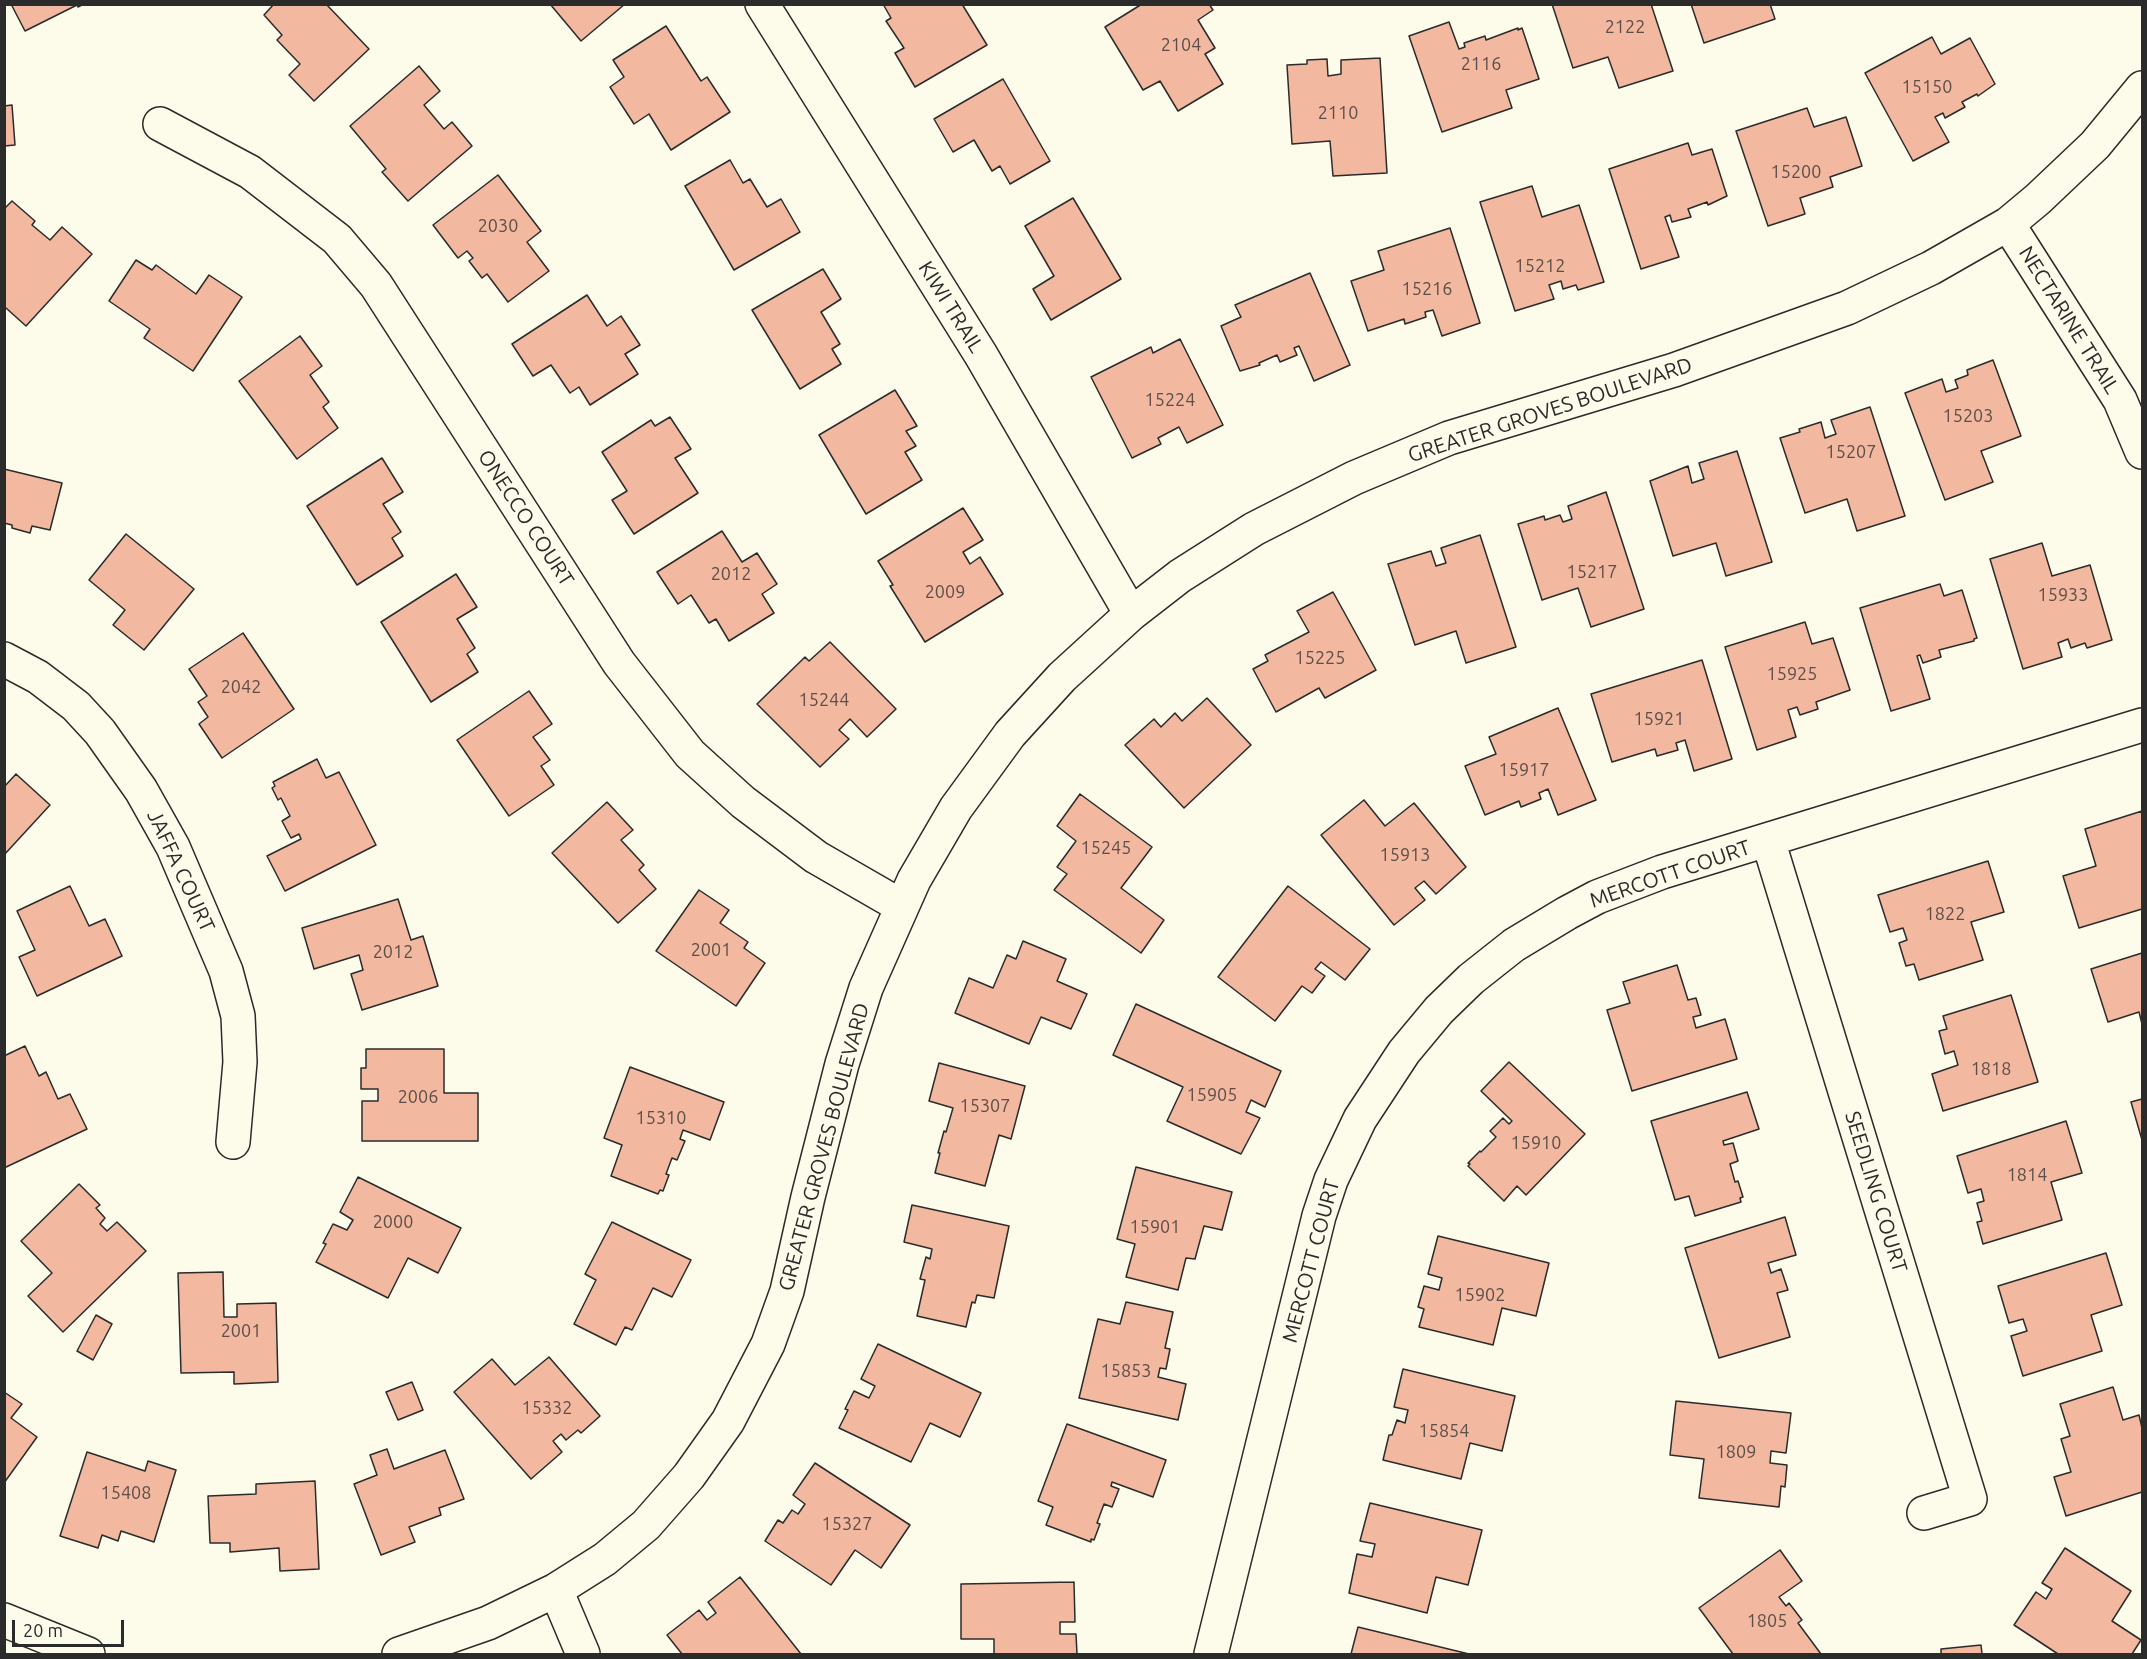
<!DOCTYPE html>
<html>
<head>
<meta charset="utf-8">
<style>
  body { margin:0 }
  #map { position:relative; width:2147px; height:1659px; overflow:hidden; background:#fdfbea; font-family:Ubuntu,sans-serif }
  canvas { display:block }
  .frame { position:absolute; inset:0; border:6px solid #2b2b2b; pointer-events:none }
  .scale { position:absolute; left:12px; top:1620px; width:112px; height:27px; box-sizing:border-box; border:3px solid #2b2b2b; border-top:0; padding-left:8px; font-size:18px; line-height:21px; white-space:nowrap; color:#2b2b2b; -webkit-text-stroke:4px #fdfbea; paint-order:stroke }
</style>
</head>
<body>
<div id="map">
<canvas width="2147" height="1659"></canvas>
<div class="frame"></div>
<div class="scale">20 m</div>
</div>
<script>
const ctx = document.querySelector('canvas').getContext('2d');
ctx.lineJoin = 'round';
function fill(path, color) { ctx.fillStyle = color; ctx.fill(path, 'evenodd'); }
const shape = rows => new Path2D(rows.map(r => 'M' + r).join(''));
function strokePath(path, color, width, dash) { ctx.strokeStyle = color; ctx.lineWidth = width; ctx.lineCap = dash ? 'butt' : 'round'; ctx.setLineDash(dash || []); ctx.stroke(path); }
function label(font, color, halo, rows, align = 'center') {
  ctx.font = font + ' Ubuntu,sans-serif'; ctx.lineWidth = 4.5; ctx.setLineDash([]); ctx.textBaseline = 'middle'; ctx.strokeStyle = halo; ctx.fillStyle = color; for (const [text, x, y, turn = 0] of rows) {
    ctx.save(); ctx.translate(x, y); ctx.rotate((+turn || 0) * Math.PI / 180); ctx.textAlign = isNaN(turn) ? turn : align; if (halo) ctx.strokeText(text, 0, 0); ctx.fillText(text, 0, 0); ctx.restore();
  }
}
const building = shape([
  [11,4,84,4,78,7,77,5,25,31,11,4],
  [274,4,326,4,369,49,314,101,289,75,300,64,277,40,282,35,264,15,274,4],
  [550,4,625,4,581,41,550,4],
  [883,4,962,4,987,45,915,87,895,53,904,48,886,21,891,18,883,4],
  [1142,4,1209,4,1213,10,1198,20,1215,48,1205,54,1223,84,1178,111,1160,81,1143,90,1105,27,1142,4],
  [1552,4,1651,4,1673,71,1619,88,1608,57,1573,68,1552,4],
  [1691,4,1770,4,1775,19,1704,43,1691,4],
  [1449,22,1459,49,1465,47,1464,43,1485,36,1486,40,1518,28,1518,30,1522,28,1539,79,1506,90,1512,108,1442,132,1409,36,1449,22],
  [666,26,701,81,707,77,730,112,671,150,649,114,634,124,610,87,624,77,613,60,666,26],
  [1932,37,1941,54,1970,38,1995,84,1978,96,1977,94,1962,102,1965,107,1945,118,1943,113,1935,117,1949,142,1913,161,1865,73,1932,37],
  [1380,58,1387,173,1333,176,1330,141,1292,144,1287,65,1307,64,1307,60,1327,59,1328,76,1341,74,1341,60,1380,58],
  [419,66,440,91,424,105,444,129,452,122,472,146,408,201,382,172,386,169,350,126,419,66],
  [1003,79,1050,161,1010,184,1000,166,992,171,974,140,953,152,934,119,1003,79],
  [12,105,15,145,4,146,4,106,12,105],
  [1807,108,1814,127,1846,117,1862,166,1830,177,1833,187,1800,198,1805,214,1768,226,1736,131,1807,108],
  [1688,143,1692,155,1712,149,1727,196,1708,205,1707,202,1688,209,1691,217,1672,222,1670,215,1665,217,1679,257,1641,269,1609,169,1688,143],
  [730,160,743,183,750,179,767,207,781,199,800,232,734,270,685,186,730,160],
  [498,175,541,231,527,242,549,271,508,302,487,274,482,278,469,261,473,258,467,251,458,258,433,225,498,175],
  [1532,186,1542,217,1579,205,1604,282,1578,290,1576,285,1563,289,1561,281,1549,285,1554,299,1515,311,1480,202,1532,186],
  [1073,198,1121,279,1051,320,1033,289,1054,276,1025,226,1073,198],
  [12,201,35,221,32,225,50,240,62,227,92,254,26,326,6,308,4,309,4,209,12,201],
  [1450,228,1480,323,1442,336,1433,310,1425,312,1426,317,1405,324,1404,319,1368,331,1351,281,1384,270,1378,251,1450,228],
  [136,260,152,270,156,265,196,294,209,275,242,297,193,371,144,338,150,329,109,301,136,260],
  [823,269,841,299,821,312,840,344,832,349,841,364,800,389,752,310,823,269],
  [1310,273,1350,365,1314,381,1299,346,1294,348,1297,355,1280,362,1277,355,1259,363,1260,365,1240,371,1221,326,1241,317,1235,305,1310,273],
  [587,295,607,326,621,316,640,345,625,354,638,374,590,405,579,387,570,393,551,365,533,376,512,344,587,295],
  [300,336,322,366,310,375,329,402,323,407,338,428,297,459,239,381,300,336],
  [1180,339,1223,425,1187,443,1179,427,1158,438,1161,444,1132,458,1091,377,1151,347,1153,353,1180,339],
  [1993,360,2021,436,1981,451,1993,482,1945,500,1905,393,1942,379,1946,392,1958,388,1955,380,1968,375,1967,370,1993,360],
  [895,390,917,426,906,431,916,446,905,452,922,480,866,514,819,435,895,390],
  [1870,407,1905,516,1857,531,1847,499,1805,513,1780,438,1800,432,1799,429,1821,422,1825,438,1836,434,1831,420,1870,407],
  [670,417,691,449,675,458,698,493,634,534,612,500,627,491,602,452,651,420,655,426,670,417],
  [1737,451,1772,562,1726,576,1716,543,1673,556,1650,481,1688,466,1692,483,1704,479,1699,463,1737,451],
  [382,458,403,492,383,504,401,532,392,538,403,556,357,585,307,506,382,458],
  [4,469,62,483,50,530,32,526,30,533,12,528,12,525,4,523,4,469],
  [1606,492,1644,609,1591,627,1578,588,1542,600,1518,524,1544,516,1545,520,1560,515,1563,522,1572,519,1568,506,1606,492],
  [963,508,983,540,963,552,970,564,980,557,1003,594,925,642,890,586,893,585,878,561,963,508],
  [722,531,742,562,757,553,777,584,762,594,774,613,729,641,716,619,709,623,691,595,678,604,657,572,722,531],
  [126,534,194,589,144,650,113,625,125,610,89,580,126,534],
  [1480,535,1516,647,1466,663,1456,631,1415,645,1388,564,1431,551,1436,566,1446,563,1441,548,1480,535],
  [2042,543,2052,576,2090,565,2112,640,2087,648,2085,643,2071,648,2068,639,2058,643,2062,657,2023,669,1990,559,2042,543],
  [456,574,477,607,457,619,475,648,467,654,478,672,431,702,381,622,456,574],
  [1940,584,1944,596,1962,590,1977,638,1974,639,1974,641,1939,650,1941,657,1923,663,1920,655,1917,656,1930,699,1891,711,1860,608,1940,584],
  [1333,592,1376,670,1325,698,1319,688,1276,712,1253,669,1268,661,1265,655,1309,632,1297,611,1333,592],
  [1805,622,1812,644,1833,638,1850,690,1816,702,1818,709,1800,715,1797,707,1788,710,1796,737,1757,750,1725,647,1805,622],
  [243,633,294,709,222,758,199,724,208,717,198,702,207,696,189,669,243,633],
  [830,642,896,709,867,737,850,719,839,730,849,739,820,767,757,704,805,657,809,661,830,642],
  [1702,660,1732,759,1694,771,1685,740,1676,743,1678,750,1657,756,1655,749,1612,762,1591,694,1702,660],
  [529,691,552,724,533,737,550,760,541,766,554,785,509,816,457,740,529,691],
  [1207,698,1251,745,1184,808,1125,745,1154,719,1161,727,1175,713,1182,721,1207,698],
  [1558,708,1596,800,1558,815,1548,789,1539,793,1541,799,1521,807,1519,801,1485,815,1465,766,1496,754,1489,737,1558,708],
  [317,759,326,778,339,772,376,845,285,891,267,856,301,839,299,834,291,838,282,821,290,816,281,798,278,800,272,788,275,786,273,782,317,759],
  [16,774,50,805,4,855,4,787,16,774],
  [1080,794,1152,847,1121,888,1164,920,1141,953,1054,890,1067,874,1057,867,1076,841,1057,826,1080,794],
  [1364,800,1385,826,1414,803,1466,867,1436,894,1424,881,1415,888,1425,900,1394,925,1321,835,1364,800],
  [607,802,633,830,621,840,644,865,639,870,656,889,618,923,552,853,607,802],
  [2142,811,2142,909,2079,928,2063,876,2096,866,2085,829,2142,811],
  [1988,861,2004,912,1971,922,1983,960,1919,980,1914,964,1906,966,1899,943,1907,940,1903,928,1890,932,1878,895,1988,861],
  [70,886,89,926,105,919,122,956,37,996,19,957,35,950,17,911,70,886],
  [1288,886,1370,949,1345,980,1321,962,1315,969,1325,976,1312,993,1302,986,1275,1021,1218,977,1288,886],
  [699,890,729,910,720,923,748,942,744,948,765,963,736,1006,656,951,699,890],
  [398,899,411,940,423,936,438,986,362,1010,351,974,363,970,359,955,314,969,302,928,398,899],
  [1023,941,1066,959,1057,981,1087,994,1071,1029,1041,1017,1029,1044,955,1013,969,978,993,988,1007,955,1016,959,1023,941],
  [2142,953,2142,1024,2139,1012,2108,1022,2091,969,2142,953],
  [1677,965,1688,1000,1696,998,1701,1015,1693,1017,1696,1028,1725,1019,1737,1059,1632,1091,1607,1010,1630,1003,1623,982,1677,965],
  [2011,995,2038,1082,1943,1111,1932,1074,1958,1065,1954,1051,1945,1054,1939,1031,1947,1029,1943,1016,2011,995],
  [1136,1004,1281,1071,1265,1107,1251,1100,1246,1112,1260,1118,1241,1154,1167,1121,1183,1087,1113,1055,1136,1004],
  [25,1046,39,1076,46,1072,58,1099,70,1094,87,1129,4,1168,4,1056,25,1046],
  [366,1049,444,1049,444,1093,478,1093,478,1141,362,1141,362,1101,378,1101,378,1089,361,1089,361,1068,366,1068,366,1049],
  [1509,1062,1585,1134,1526,1195,1517,1186,1504,1201,1468,1166,1470,1164,1468,1163,1480,1151,1481,1152,1496,1137,1490,1131,1503,1118,1509,1124,1512,1121,1481,1091,1509,1062],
  [939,1063,1025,1086,1011,1139,999,1135,985,1186,935,1173,940,1153,938,1153,944,1131,946,1132,953,1108,929,1101,939,1063],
  [630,1067,724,1102,710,1140,683,1130,680,1139,685,1141,677,1160,672,1158,666,1174,669,1175,663,1191,660,1190,658,1194,611,1176,622,1145,604,1138,630,1067],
  [1747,1092,1759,1129,1723,1141,1724,1145,1733,1143,1738,1161,1730,1164,1735,1182,1738,1181,1743,1197,1740,1198,1741,1202,1695,1216,1689,1196,1675,1200,1651,1121,1747,1092],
  [2142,1099,2142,1140,2131,1102,2142,1099],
  [2066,1121,2082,1173,2051,1182,2062,1220,1983,1244,1977,1222,1982,1221,1977,1203,1984,1201,1981,1189,1968,1193,1957,1156,2066,1121],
  [1136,1167,1232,1192,1222,1230,1204,1226,1195,1259,1186,1258,1178,1290,1126,1277,1135,1244,1117,1239,1136,1167],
  [358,1177,461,1228,438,1273,408,1258,388,1298,316,1262,326,1244,323,1243,333,1224,347,1230,353,1220,340,1212,358,1177],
  [79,1184,100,1205,96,1208,105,1218,100,1224,107,1231,117,1222,146,1251,63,1332,28,1296,52,1273,21,1241,79,1184],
  [912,1205,1009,1226,994,1298,977,1295,975,1303,972,1302,966,1327,917,1316,925,1280,920,1279,926,1257,930,1259,932,1249,904,1242,912,1205],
  [1785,1217,1796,1255,1768,1263,1771,1273,1781,1269,1788,1290,1777,1293,1790,1337,1719,1358,1685,1248,1785,1217],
  [612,1222,691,1260,672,1297,653,1288,632,1330,625,1327,616,1345,574,1324,596,1280,585,1274,612,1222],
  [1438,1236,1549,1263,1536,1316,1502,1308,1493,1345,1419,1327,1424,1309,1418,1307,1424,1286,1439,1290,1442,1278,1428,1274,1438,1236],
  [2106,1253,2122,1305,2091,1315,2102,1351,2023,1376,2011,1336,2027,1331,2023,1319,2009,1323,1998,1286,2106,1253],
  [223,1272,224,1317,237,1317,237,1304,276,1303,278,1382,234,1384,234,1372,181,1373,178,1273,223,1272],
  [1126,1302,1173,1312,1165,1348,1170,1349,1166,1369,1160,1368,1158,1377,1186,1384,1178,1420,1079,1398,1098,1319,1120,1324,1126,1302],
  [96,1315,112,1324,93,1360,77,1351,96,1315],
  [878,1344,981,1393,960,1437,930,1423,911,1462,839,1428,848,1410,845,1409,854,1391,869,1398,875,1386,861,1379,878,1344],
  [549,1357,600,1416,581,1433,578,1430,566,1440,561,1434,553,1441,562,1452,531,1479,454,1392,492,1359,515,1385,549,1357],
  [1403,1369,1515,1396,1502,1451,1470,1443,1461,1479,1383,1460,1389,1435,1392,1435,1397,1420,1405,1423,1408,1410,1394,1407,1403,1369],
  [412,1382,423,1410,398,1420,386,1392,412,1382],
  [2113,1387,2123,1420,2139,1415,2142,1428,2142,1492,2066,1516,2054,1477,2071,1472,2061,1439,2070,1436,2060,1404,2113,1387],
  [4,1392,22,1404,11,1418,37,1437,4,1483,4,1392],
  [1676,1401,1791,1413,1786,1453,1771,1451,1770,1463,1787,1465,1785,1487,1781,1486,1779,1507,1699,1498,1704,1459,1670,1455,1676,1401],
  [1067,1424,1166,1460,1153,1497,1112,1482,1111,1486,1119,1489,1112,1507,1104,1504,1097,1523,1100,1524,1094,1540,1091,1539,1091,1542,1046,1525,1053,1507,1038,1501,1067,1424],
  [387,1449,394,1469,445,1450,464,1499,439,1508,441,1515,409,1527,415,1542,381,1555,354,1484,377,1475,370,1455,387,1449],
  [87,1452,145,1471,148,1461,176,1470,154,1542,121,1531,118,1541,102,1535,98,1548,60,1536,87,1452],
  [815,1463,910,1525,881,1568,855,1550,831,1585,765,1541,778,1520,783,1523,792,1510,798,1514,805,1504,793,1495,815,1463],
  [315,1481,319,1569,280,1571,279,1548,230,1552,230,1543,210,1543,208,1496,256,1494,256,1484,315,1481],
  [1370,1503,1482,1530,1468,1585,1436,1577,1427,1613,1349,1593,1357,1554,1372,1557,1375,1544,1360,1541,1370,1503],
  [2065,1548,2131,1591,2112,1621,2141,1640,2132,1654,2058,1654,2014,1625,2036,1592,2046,1599,2052,1589,2042,1583,2065,1548],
  [1780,1550,1802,1581,1779,1597,1786,1606,1789,1603,1802,1620,1798,1623,1821,1654,1733,1654,1699,1608,1780,1550],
  [740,1577,801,1654,682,1654,667,1635,699,1610,707,1620,716,1613,708,1602,740,1577],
  [1074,1582,1075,1622,1060,1622,1060,1634,1076,1634,1077,1654,994,1654,994,1639,961,1639,961,1584,1074,1582],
  [1358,1627,1469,1654,1351,1654,1358,1627],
  [1981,1645,1982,1654,1941,1654,1941,1649,1981,1645]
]);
fill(building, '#f2b8a0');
strokePath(building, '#2b2b2b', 1.5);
const minor = shape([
  [762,4,981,355,1131,614],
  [160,124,250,172,337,239,376,285,619,663,690,754,743,802,816,857,901,906],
  [2008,224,2120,400,2142,452],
  [4,659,38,677,76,706,100,732,141,790,173,847,226,971,238,1016,240,1062,233,1142],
  [1768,840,1970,1499,1924,1513],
  [556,1590,583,1654],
  [4,1620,88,1654],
  [399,1654,488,1623,556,1590,605,1559,646,1525,689,1476,728,1421,768,1344,787,1291,808,1197,842,1064,866,988,914,880,956,808,1010,734,1062,677,1131,614,1180,576,1254,529,1354,478,1449,438,1674,370,1847,308,1931,268,2008,224,2038,199,2095,145,2142,88],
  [1211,1654,1319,1216,1331,1180,1360,1119,1404,1052,1439,1010,1471,979,1514,945,1567,913,1597,897,1662,872,2142,725]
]);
strokePath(minor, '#2b2b2b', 36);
strokePath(minor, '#fdfbea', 33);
label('18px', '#5d4e48', null, [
  ["2122",1625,27],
  ["2104",1181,45],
  ["2116",1481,64],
  ["15150",1927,87],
  ["2110",1338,113],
  ["15200",1796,172],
  ["2030",498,226],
  ["15212",1540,266],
  ["15216",1427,289],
  ["15224",1170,400],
  ["15203",1968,416],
  ["15207",1851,452],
  ["15217",1592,572],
  ["2012",731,574],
  ["2009",945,592],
  ["15933",2063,595],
  ["15225",1320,658],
  ["15925",1792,674],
  ["2042",241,687],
  ["15244",824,700],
  ["15921",1659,719],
  ["15917",1524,770],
  ["15245",1106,848],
  ["15913",1405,855],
  ["1822",1945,914],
  ["2001",711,950],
  ["2012",393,952],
  ["1818",1991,1069],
  ["15905",1212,1095],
  ["2006",418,1097],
  ["15307",985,1106],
  ["15310",661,1118],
  ["15910",1536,1143],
  ["1814",2027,1175],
  ["2000",393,1222],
  ["15901",1155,1227],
  ["15902",1480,1295],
  ["2001",241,1331],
  ["15853",1126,1371],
  ["15332",547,1408],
  ["15854",1444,1431],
  ["1809",1736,1452],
  ["15408",126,1493],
  ["15327",847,1524],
  ["1805",1767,1621]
]);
label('21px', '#2b2b2b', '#fdfbea', [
  ["KIWI TRAIL",951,307,58],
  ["NECTARINE TRAIL",2069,320,58],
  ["GREATER GROVES BOULEVARD",1550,410,-18],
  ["ONECCO COURT",526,518,57],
  ["JAFFA COURT",181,871,65],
  ["MERCOTT COURT",1670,874,-19],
  ["GREATER GROVES BOULEVARD",824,1147,-75],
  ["SEEDLING COURT",1876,1192,73],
  ["MERCOTT COURT",1311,1261,-75]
]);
</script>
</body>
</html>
